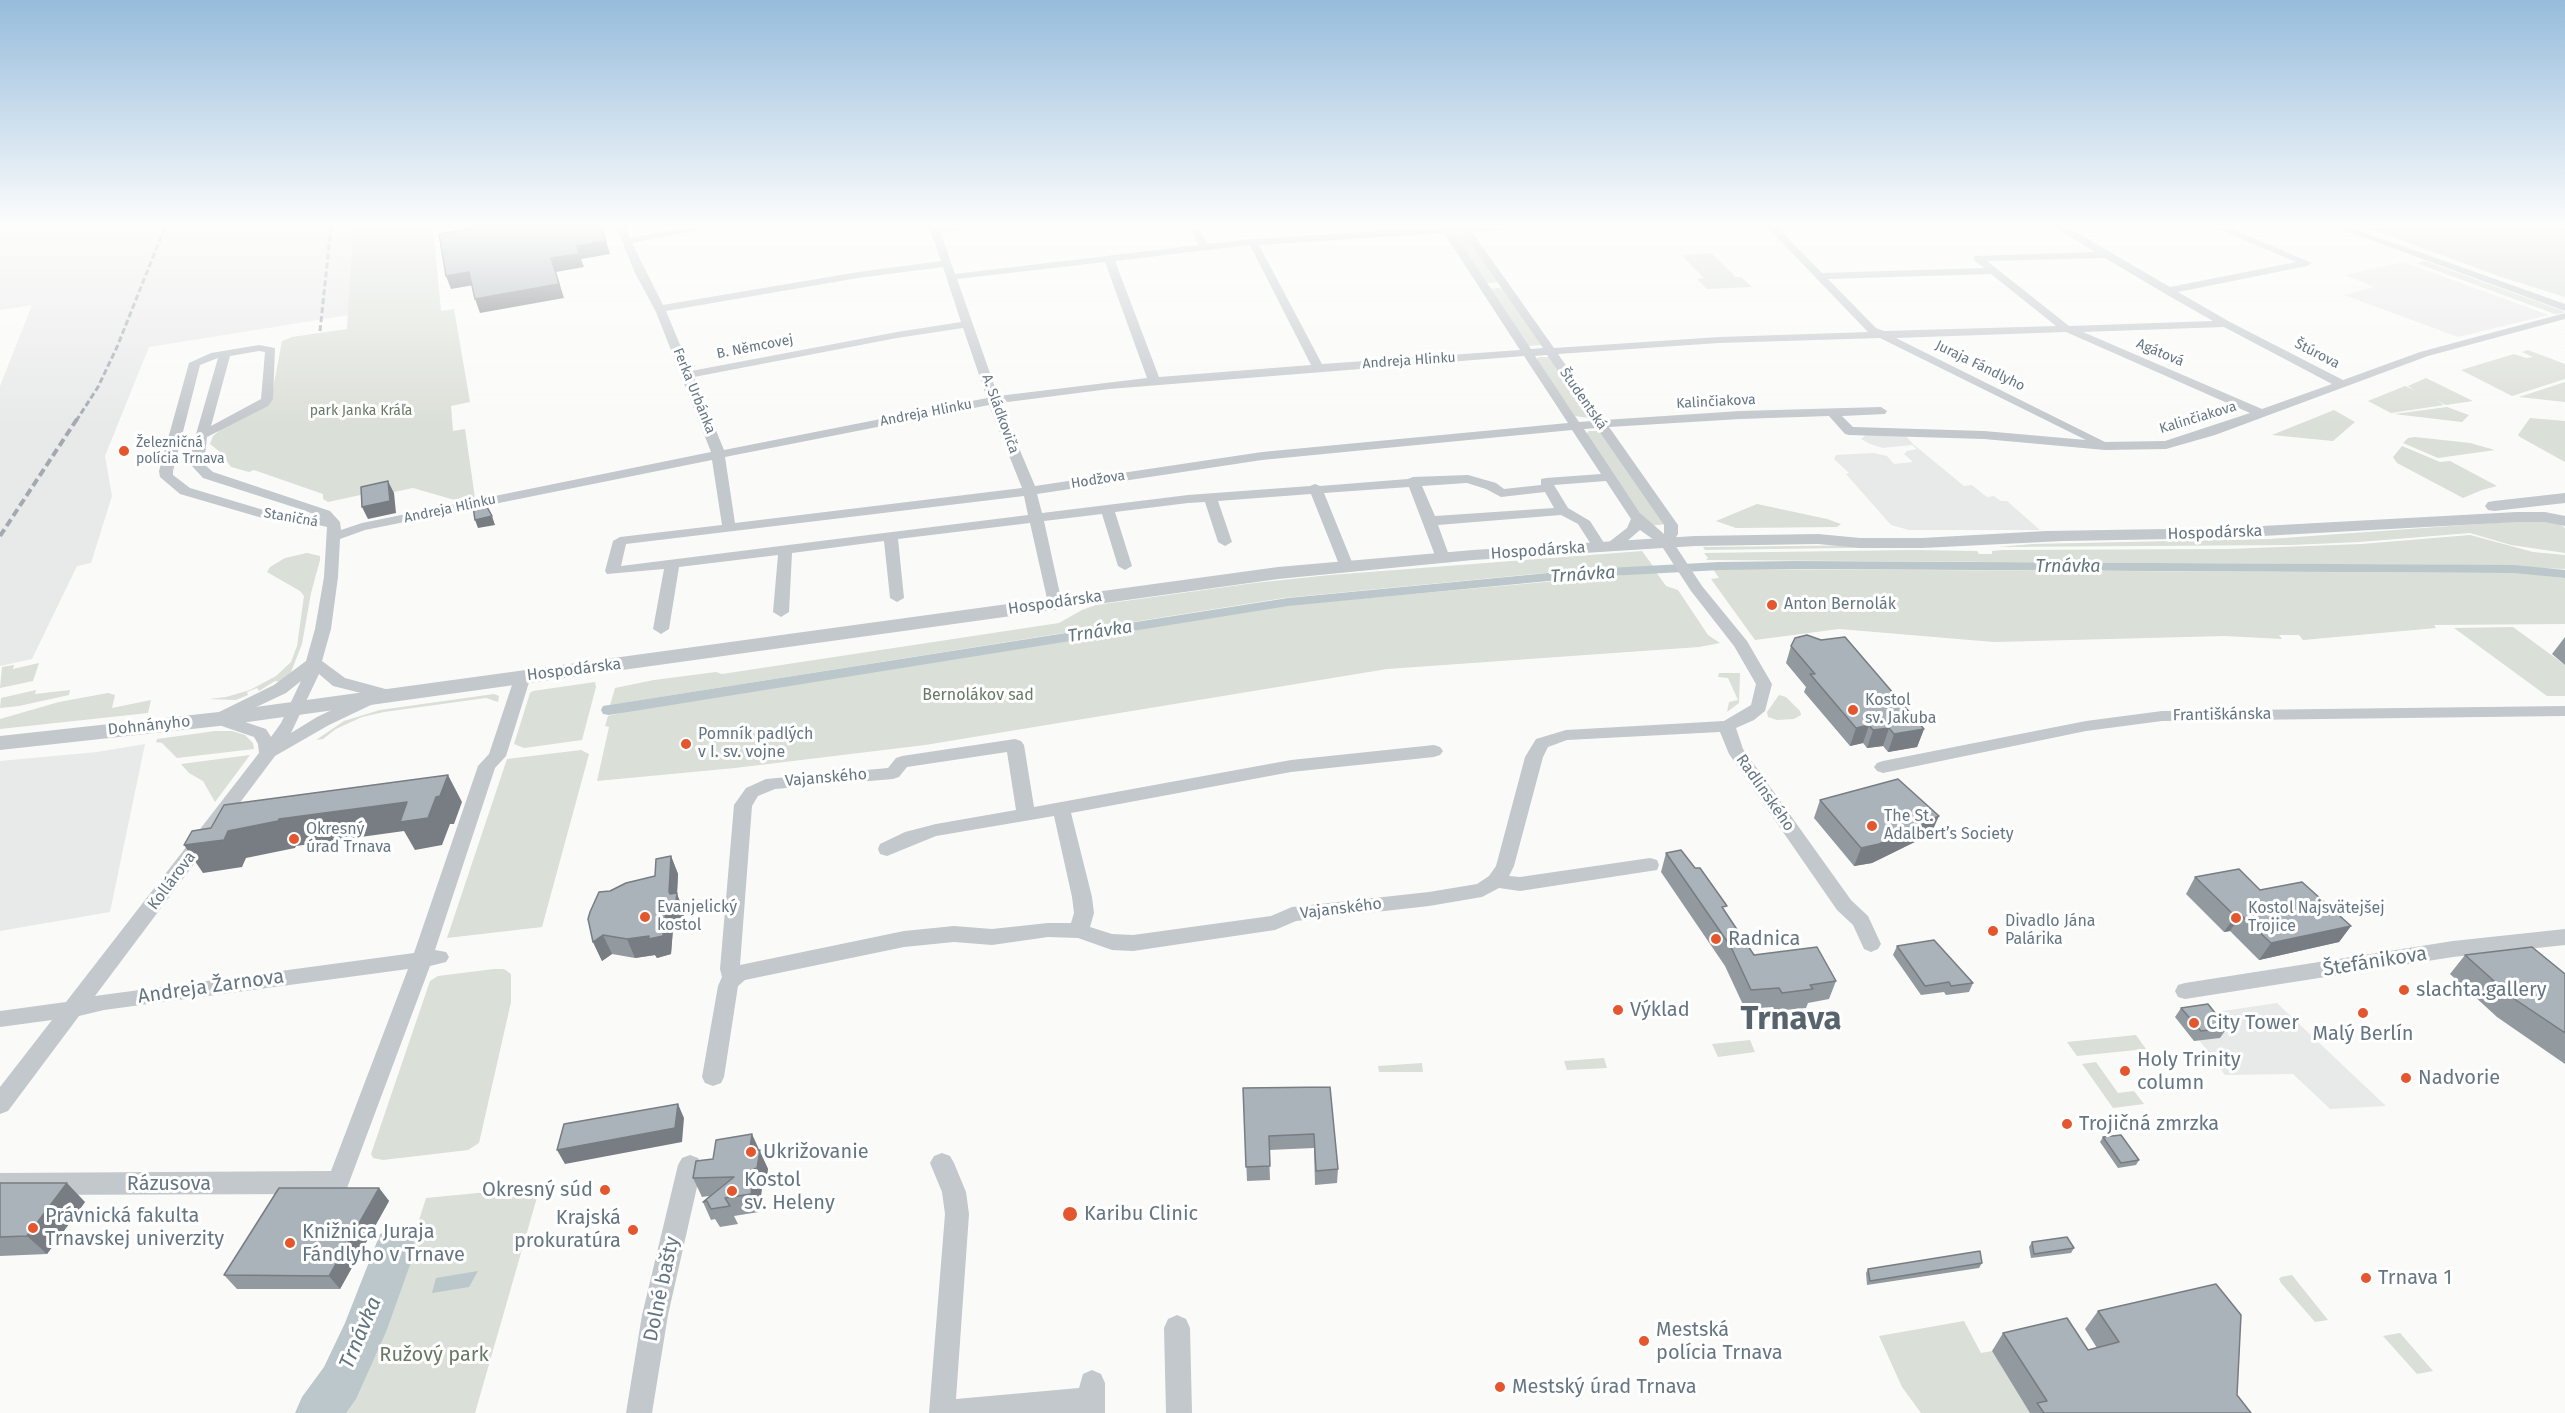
<!DOCTYPE html>
<html>
<head>
<meta charset="utf-8">
<style>
  body { margin:0 }
  canvas { display:block; background:#fafaf8 }
</style>
</head>
<body>
<canvas width="2565" height="1413"></canvas>
<script>
const ctx = document.querySelector('canvas').getContext('2d');
ctx.lineJoin = 'round';
function fill(path, color) { ctx.fillStyle = color; ctx.fill(path, 'evenodd'); }
const shape = rows => new Path2D(rows.map(r => 'M' + r).join(''));
function strokePath(path, color, width, dash) { ctx.strokeStyle = color; ctx.lineWidth = width; ctx.lineCap = dash ? 'butt' : 'round'; ctx.setLineDash(dash || []); ctx.stroke(path); }
function label(font, color, halo, rows, align = 'center') {
  ctx.font = font + ' "Fira Sans",sans-serif'; ctx.lineWidth = 6; ctx.setLineDash([]); ctx.textBaseline = 'middle'; ctx.strokeStyle = halo; ctx.fillStyle = color; for (const [text, x, y, turn = 0] of rows) {
    ctx.save(); ctx.translate(x, y); ctx.rotate((+turn || 0) * Math.PI / 180); ctx.textAlign = isNaN(turn) ? turn : align; if (halo) ctx.strokeText(text, 0, 0); ctx.fillText(text, 0, 0); ctx.restore();
  }
}
fill(shape([
  [0,227,353,227,349,315,149,347,105,456,112,496,91,563,77,566,32,659,0,666,0,386,32,305,0,310],
  [2403,262,2549,315,2458,337,2344,295,2374,287,2345,275],
  [1903,433,1913,444,1964,486,1972,485,1987,497,1994,496,2001,501,2007,501,2040,530,1909,530,1891,525,1846,474,1849,473,1834,459,1836,455,1874,453,1887,456,1894,464,1913,462,1904,454,1907,451,1917,449,1912,445,1883,448,1870,444,1861,439,1867,434],
  [145,744,110,912,0,931,0,761,97,752],
  [2277,1003,2386,1106,2330,1109,2293,1074,2225,1075,2199,1040,2202,1014]
]), '#e8e9e9');
fill(shape([
  [353,227,433,227,441,311,454,309,470,402,451,406,453,431,465,429,475,498,458,501,413,488,366,498,365,494,328,502,323,499,323,494,254,470,249,472,231,467,220,452,210,444,213,436,225,426,271,399,282,341,292,337,347,329],
  [2365,227,2565,227,2565,297,2501,277],
  [1459,233,1465,234,1498,282,1487,283,1453,235],
  [1711,253,1735,276,1732,277,1741,277,1752,287,1707,289,1697,279,1704,278,1681,255],
  [2425,261,2563,311,2564,313,2555,314,2416,263],
  [1497,288,1504,289,1541,345,1528,346,1491,289],
  [2528,350,2565,364,2565,379,2512,396,2461,370,2514,354,2526,358,2533,357,2522,352],
  [1539,357,1549,357,1591,416,1589,418,1575,416,1536,359],
  [2426,378,2473,401,2446,405,2436,400,2444,405,2391,413,2368,401,2405,386,2414,390,2408,386],
  [2565,382,2565,402,2519,397],
  [2447,407,2469,415,2462,422,2394,414],
  [2334,410,2355,422,2333,441,2272,435],
  [2530,418,2565,421,2565,462,2520,437,2518,435],
  [1589,431,1601,431,1667,524,1649,526,1586,434],
  [2415,437,2470,443,2495,450,2438,458,2403,443,2408,438],
  [2402,446,2440,462,2450,461,2497,486,2482,490,2463,498,2397,463,2393,457],
  [1757,504,1827,519,1841,524,1837,527,1736,528,1716,521],
  [2535,520,2556,521,2565,528,2565,553,2511,545,2470,533,2359,542,2291,545,1998,547,2033,544,2269,539],
  [2470,535,2533,552,2565,555,2565,569,2458,565,1706,560,1708,558,1704,553,1913,550,1977,551,1979,554,1992,554,1992,551,2002,550,2228,549,2362,544],
  [1887,545,1911,547,1705,550,1703,547],
  [1642,551,1653,566,1534,574,1284,598,610,705,615,688,654,680,716,672,722,674,1059,623,1082,610,1096,605,1254,583,1330,575],
  [307,553,320,556,320,560,311,593,302,644,291,672,282,682,275,681,259,691,257,688,247,692,248,695,236,700,209,699,226,697,250,690,276,676,291,662,297,646,304,596,300,591,267,572,270,567,285,558],
  [1713,569,2521,573,2565,578,2565,624,2434,625,2436,628,2303,640,2299,635,2279,635,2282,639,2224,636,1994,642,1839,629,1755,640,1711,579,1719,578],
  [1656,572,1666,586,1678,590,1708,635,1720,643,1699,647,1387,669,925,745,735,768,597,781,609,727,605,726,608,716,629,711,1291,605],
  [2513,627,2565,665,2565,696,2547,696,2454,628],
  [39,663,33,681,0,688,2,667,14,665,13,669],
  [1719,673,1740,673,1739,703,1727,712,1729,702,1738,700,1728,678,1718,677],
  [595,682,596,687,582,740,524,748,514,744,530,693,533,691],
  [36,690,35,694,70,690,69,695,19,706,0,708,1,698],
  [108,693,115,695,112,708,151,700,148,713,0,729,0,719,59,702],
  [494,694,499,696,498,702,486,698,384,712,362,717,336,729,323,739,316,740,344,721,380,710],
  [1779,695,1786,697,1800,711,1801,715,1794,719,1777,720,1768,717,1767,712],
  [215,731,232,731,245,735,253,743,254,749,177,758,162,743,156,742,157,739],
  [581,750,589,754,542,927,447,938,507,759],
  [250,755,215,802,203,781,189,773,181,764],
  [494,969,504,969,511,974,511,1002,479,1143,468,1150,383,1160,373,1158,371,1154,430,981,438,976],
  [2136,1035,2146,1049,2077,1056,2067,1042],
  [1750,1040,1755,1052,1718,1057,1712,1044],
  [1604,1058,1607,1068,1567,1070,1564,1061],
  [2096,1062,2118,1093,2134,1091,2144,1104,2113,1108,2082,1064],
  [1422,1063,1423,1072,1379,1072,1378,1066],
  [540,1187,475,1413,341,1413,365,1378,386,1326,426,1198],
  [2292,1275,2328,1320,2315,1322,2281,1283,2279,1279,2281,1277],
  [1964,1321,1981,1353,1992,1351,2031,1413,1921,1413,1902,1387,1879,1336],
  [2400,1333,2433,1371,2417,1374,2383,1336]
]), '#dadfd7');
fill(shape([
  [478,1271,469,1287,432,1293,436,1278]
]), '#bbc7cb');
fill(shape([
  [1796,561,2514,565,2565,570,2565,578,2514,573,1796,569,1720,570,1590,577,1288,606,609,715,603,714,601,710,603,706,609,705,1288,598,1590,569,1720,562,1796,561]
]), '#bbc7cb');
fill(shape([
  [395,1228,410,1234,416,1248,386,1332,356,1399,346,1413,295,1413,302,1397,324,1367,345,1323,380,1234,395,1228]
]), '#bbc7cb');
fill(shape([
  [616,227,626,227,630,238,689,227,713,227,632,243,663,305,858,272,941,261,929,227,974,227,941,233,955,274,1199,245,1188,227,1197,227,1208,244,1253,239,1441,227,1506,227,1502,230,1472,232,1554,348,1719,337,1868,332,1767,227,1777,227,1822,273,1984,268,1974,260,1974,256,2095,252,2055,227,2067,227,2170,287,2296,262,2213,227,2227,227,2312,263,2307,266,2178,292,2230,322,2343,380,2420,352,2565,313,2565,319,2428,356,2215,435,2166,449,2105,450,1984,439,1849,435,1845,434,1829,416,1740,419,1609,427,1678,525,1678,534,1673,542,1702,586,1747,641,1772,684,1765,711,1754,720,1736,728,1743,749,1851,900,1868,916,1881,944,1878,949,1871,952,1864,949,1853,925,1837,910,1729,754,1720,732,1567,740,1548,747,1543,757,1514,866,1509,876,1520,877,1650,858,1657,860,1659,865,1657,870,1520,891,1499,888,1482,897,1429,906,1296,921,1275,930,1133,951,1112,950,1078,938,1048,937,992,945,954,942,904,947,745,980,738,986,724,1077,721,1083,713,1086,705,1083,702,1077,718,986,722,977,720,969,734,805,746,788,766,779,888,768,896,758,902,756,1015,739,1021,741,1024,745,1034,807,1291,760,1434,745,1440,747,1443,751,1440,755,1434,757,1291,772,1071,813,1092,897,1094,913,1090,927,1112,934,1133,935,1271,916,1292,907,1429,892,1477,884,1489,876,1496,866,1525,757,1536,739,1566,730,1724,721,1751,705,1756,684,1734,646,1691,591,1661,545,1640,530,1619,548,1609,548,1607,545,1609,542,1627,528,1631,519,1606,481,1554,485,1568,508,1590,521,1606,546,1599,550,1594,549,1578,524,1561,515,1438,525,1450,558,1443,562,1436,558,1409,487,1324,493,1354,567,1347,571,1340,567,1311,494,1218,501,1232,542,1225,546,1218,542,1205,502,1188,503,1115,512,1132,566,1125,570,1118,566,1102,514,1044,521,1062,603,1055,607,1048,603,1030,523,898,539,904,598,897,602,890,598,884,541,792,553,789,612,781,617,773,612,778,555,679,567,669,629,661,634,653,629,664,569,607,574,605,571,613,541,620,537,722,525,712,460,365,530,340,539,338,577,331,629,322,661,345,678,389,690,391,694,383,699,373,696,375,700,373,704,329,725,275,756,95,996,414,953,478,766,489,754,515,676,523,671,529,673,531,676,506,756,495,768,435,950,446,952,449,957,446,962,430,966,347,1188,319,1194,0,1195,0,1173,331,1171,408,969,104,1010,79,1016,8,1111,0,1114,0,1087,52,1020,0,1027,0,1011,66,1002,259,753,258,744,254,737,213,723,211,719,213,715,274,685,306,661,315,629,324,577,327,527,306,522,276,522,180,494,160,477,159,471,189,363,211,353,259,345,275,348,273,399,268,406,207,437,204,464,213,472,330,511,340,522,341,530,362,523,711,452,656,312,635,273,616,227],
  [1463,232,1543,348,1531,349,1454,233,1463,232],
  [1444,233,1520,350,1322,364,1259,245,1444,233],
  [1250,245,1311,365,1159,377,1115,261,1250,245],
  [2105,258,2164,293,2213,321,2069,326,1987,261,2105,258],
  [1105,262,1147,378,998,396,957,279,1105,262],
  [943,267,961,322,897,332,691,371,666,311,858,278,943,267],
  [1991,274,2056,326,1884,331,1876,328,1828,279,1991,274],
  [2224,327,2332,384,2262,409,2083,332,2224,327],
  [963,328,987,398,724,450,694,377,897,338,963,328],
  [2066,332,2250,413,2165,441,2105,442,1896,338,2066,332],
  [1880,338,2086,440,1984,431,1853,427,1842,416,1885,414,1887,411,1881,407,1740,411,1604,420,1558,354,1719,343,1880,338],
  [259,351,265,352,261,399,211,426,230,356,259,351],
  [1547,355,1593,421,1579,422,1535,356,1547,355],
  [1524,356,1568,423,1262,452,1035,486,1000,403,1109,389,1524,356],
  [218,358,192,448,191,465,203,478,306,511,322,518,308,514,277,514,190,488,173,475,173,471,200,365,218,358],
  [989,405,1022,488,735,523,725,457,989,405],
  [1597,428,1664,525,1664,534,1640,513,1584,429,1597,428],
  [1572,430,1601,474,1546,478,1541,479,1541,485,1504,489,1496,483,1468,475,1413,477,1408,479,1320,486,1315,484,1310,486,1188,495,1042,513,1037,494,1262,460,1572,430],
  [1467,483,1486,489,1501,497,1545,492,1554,508,1435,516,1422,486,1467,483],
  [1024,496,1028,515,621,566,626,544,1024,496],
  [319,674,333,686,373,696,361,696,317,717,291,733,319,674],
  [301,681,281,723,271,737,266,729,233,718,286,693,301,681],
  [1007,752,1016,810,936,824,905,832,880,844,878,849,880,854,887,856,936,836,1054,816,1072,897,1074,913,1071,923,1048,923,992,929,954,926,904,931,740,965,752,806,758,796,775,789,893,779,899,777,907,767,1007,752],
  [2335,227,2349,227,2565,304,2565,311,2335,227],
  [2565,706,2565,716,2162,721,2086,731,1883,773,1877,771,1874,767,1877,763,1883,761,2086,721,2162,711,2565,706],
  [2565,929,2565,945,2453,957,2185,999,2178,997,2175,991,2178,985,2185,983,2453,941,2565,929],
  [942,1153,950,1156,954,1163,966,1192,969,1214,956,1399,1079,1388,1083,1374,1092,1370,1101,1374,1105,1383,1105,1413,929,1413,945,1214,942,1192,930,1163,934,1156,942,1153],
  [690,1155,698,1158,702,1165,668,1315,652,1413,626,1413,642,1315,678,1165,682,1158,690,1155],
  [1177,1315,1186,1319,1190,1328,1192,1413,1166,1413,1164,1328,1168,1319,1177,1315]
]), '#c3c8cc');
fill(shape([
  [2565,493,2565,503,2494,511,2488,510,2485,506,2488,502,2494,501,2565,493],
  [2517,512,2545,512,2565,516,2565,526,2545,522,2517,522,2226,538,2063,541,1922,548,1860,548,1818,544,1695,546,1473,560,1278,579,219,726,0,750,0,736,219,712,1278,567,1473,550,1695,536,1818,534,1860,538,1922,538,2046,531,2226,528,2517,512]
]), '#c3c8cc');
strokePath(shape([
  [320,331,331,227],
  [76,421,98,387,117,347,165,227]
]), '#a2aab0', 3, [6, 3]);
strokePath(shape([
  [0,536,77,419]
]), '#a2aab0', 4, [8, 4]);
fill(shape([
  [2565,637,2565,665,2552,654],
  [1791,646,1924,729,1917,747,1888,752,1883,746,1867,748,1863,743,1850,746,1804,692,1806,687,1786,663],
  [1820,800,1931,834,1872,863,1854,866,1814,818],
  [1666,853,1725,912,1754,955,1836,981,1829,999,1808,1003,1806,1008,1775,1011,1773,1007,1745,1009,1725,966,1661,872],
  [671,856,678,874,677,894,684,912,683,927,673,929,671,954,657,958,655,955,635,958,612,954,602,961,593,942,655,876],
  [2195,877,2260,890,2351,926,2339,942,2259,960,2230,931,2224,932,2186,894],
  [1897,946,1973,983,1969,992,1946,995,1944,992,1921,995,1893,955],
  [2465,955,2565,974,2565,1064,2497,1017,2450,974],
  [2181,1008,2227,1028,2220,1038,2194,1041,2175,1017],
  [1330,1087,1338,1169,1337,1183,1315,1185,1314,1148,1269,1150,1270,1180,1247,1181,1243,1088],
  [2103,1137,2139,1160,2136,1165,2118,1168,2100,1142],
  [759,1150,768,1169,765,1186,762,1187,759,1212,734,1216,738,1224,720,1227,715,1219,711,1220,703,1202,709,1196,702,1197,693,1178],
  [0,1183,85,1202,47,1254,0,1256],
  [379,1188,389,1201,340,1289,237,1289,224,1275],
  [2032,1242,2074,1248,2071,1253,2031,1258,2029,1247],
  [1982,1263,1979,1268,1867,1285,1866,1273,1868,1269],
  [2098,1311,2237,1395,2251,1413,2030,1413,1992,1351,2003,1333,2088,1350,2097,1348,2085,1329]
]), '#929a9f');
fill(shape([
  [606,241,610,254,581,259,584,267,556,272,564,298,480,313,475,299,577,246],
  [469,272,474,285,451,289,446,276],
  [388,481,394,493,396,513,368,519,362,507],
  [492,516,495,525,478,528,475,520],
  [1869,725,1863,743,1850,746,1856,728],
  [1889,728,1883,746,1867,748,1873,730],
  [1924,729,1917,747,1888,752,1894,734],
  [448,775,462,802,454,824,450,824,442,845,415,850,404,831,296,846,295,848,246,858,242,867,203,873,184,845,228,831,279,819],
  [1939,816,1931,834,1872,863,1854,866,1861,848],
  [671,856,678,874,677,894,684,912,683,927,673,929,671,954,657,958,655,955,635,958,627,939,666,910,669,892],
  [2241,915,2230,931,2224,932,2235,916],
  [2351,926,2339,942,2259,960,2271,943],
  [603,935,612,954,602,961,593,942],
  [678,1104,684,1118,682,1142,565,1164,557,1150],
  [752,1134,768,1169,765,1186,762,1187,759,1212,751,1194,754,1169,750,1148],
  [67,1183,85,1202,47,1254,27,1236],
  [379,1188,389,1201,340,1289,329,1276]
]), '#777d82');
const building = shape([
  [479,227,601,227,606,241,577,246,579,254,551,258,559,284,475,299,469,272,446,276,439,234,479,227],
  [388,481,390,501,362,507,361,487,388,481],
  [486,505,492,516,475,520,473,507,486,505],
  [1807,635,1821,640,1845,637,1924,729,1894,734,1889,728,1873,730,1869,725,1856,728,1810,674,1815,674,1791,646,1795,638,1807,635],
  [448,775,440,796,436,797,428,818,400,822,407,802,279,819,278,821,228,831,224,840,184,845,192,831,211,828,224,805,448,775],
  [1898,779,1939,816,1879,844,1861,848,1820,800,1898,779],
  [1681,850,1695,868,1700,868,1727,906,1722,907,1754,955,1817,947,1836,981,1810,985,1813,989,1782,993,1779,988,1751,990,1731,947,1666,853,1681,850],
  [671,856,669,892,670,894,677,893,675,908,666,910,663,936,649,939,649,936,627,939,603,935,593,942,588,919,590,912,599,892,610,891,626,883,655,876,656,859,671,856],
  [2239,869,2260,890,2302,882,2351,926,2271,943,2241,915,2235,916,2195,877,2239,869],
  [1934,940,1973,983,1951,986,1949,982,1925,986,1897,946,1934,940],
  [2532,947,2565,974,2565,1033,2513,998,2465,955,2532,947],
  [2208,1004,2227,1028,2201,1031,2181,1008,2208,1004],
  [1330,1087,1338,1169,1316,1171,1314,1134,1269,1136,1270,1166,1246,1167,1243,1088,1330,1087],
  [678,1104,675,1128,557,1150,564,1124,678,1104],
  [752,1134,750,1148,755,1147,754,1151,760,1150,757,1168,754,1169,751,1194,725,1198,730,1206,711,1209,707,1201,703,1202,734,1177,693,1178,696,1161,713,1159,716,1140,752,1134],
  [2121,1135,2139,1160,2121,1163,2103,1137,2121,1135],
  [0,1183,67,1183,27,1236,0,1237,0,1183],
  [279,1188,379,1188,329,1276,224,1275,279,1188],
  [2067,1237,2074,1248,2034,1254,2032,1242,2067,1237],
  [1980,1251,1982,1263,1870,1281,1868,1269,1980,1251],
  [2216,1284,2241,1315,2237,1395,2251,1413,2044,1413,2037,1403,2047,1401,2003,1333,2067,1318,2088,1350,2119,1342,2098,1311,2216,1284]
]);
fill(building, '#aab3b9');
strokePath(building, '#777d82', 1.5);
const sky = ctx.createLinearGradient(0, 0, 0, 425);
sky.addColorStop(0, '#96bcdc');
sky.addColorStop(0.53, '#fdfdfc');
sky.addColorStop(1, '#fdfdfc00');
ctx.fillStyle = sky;
ctx.fillRect(0, 0, 2565, 425);
for (const [x, y, r, color] of [
  [124,451,6,"#e4572e"],
  [1772,605,6,"#e4572e"],
  [1853,710,6,"#e4572e"],
  [686,744,6,"#e4572e"],
  [1872,826,6,"#e4572e"],
  [294,839,6,"#e4572e"],
  [645,917,6,"#e4572e"],
  [2236,918,6,"#e4572e"],
  [1993,931,6,"#e4572e"],
  [1716,939,6,"#e4572e"],
  [2404,990,6,"#e4572e"],
  [1618,1010,6,"#e4572e"],
  [2363,1013,6,"#e4572e"],
  [2194,1023,6,"#e4572e"],
  [2125,1071,6,"#e4572e"],
  [2406,1078,6,"#e4572e"],
  [2067,1124,6,"#e4572e"],
  [751,1152,6,"#e4572e"],
  [605,1190,6,"#e4572e"],
  [732,1191,6,"#e4572e"],
  [1070,1214,8,"#e4572e"],
  [33,1228,6,"#e4572e"],
  [633,1230,6,"#e4572e"],
  [290,1243,6,"#e4572e"],
  [2366,1278,6,"#e4572e"],
  [1644,1341,6,"#e4572e"],
  [1500,1387,6,"#e4572e"]
]) { const dot = new Path2D(); dot.arc(x, y, r, 0, 2 * Math.PI); ctx.fillStyle = color; ctx.fill(dot); strokePath(dot, '#fff', 2); }
label('14px', '#657683', '#fff', [
  ["B. Němcovej",755,347,-11],
  ["Agátová",2160,353,23],
  ["Štúrova",2317,354,27],
  ["Andreja Hlinku",1409,361,-4],
  ["Juraja Fándlyho",1980,366,26],
  ["Ferka Urbánka",694,391,68],
  ["Študentská",1583,399,55],
  ["Kalinčiakova",1716,402,-3],
  ["Andreja Hlinku",926,413,-11],
  ["A. Sládkoviča",1000,414,70],
  ["Kalinčiakova",2198,418,-17],
  ["Hodžova",1098,480,-9],
  ["Andreja Hlinku",450,509,-12],
  ["Staničná",291,518,10]
]);
label('14px', '#687a64', '#fff', [
  ["park Janka Kráľa",361,411]
]);
label('14px', '#657683', '#fff', [
  ["Železničná",136,443],
  ["polícia Trnava",136,459]
], 'left');
label('16px', '#657683', '#fff', [
  ["Hospodárska",2215,533,-2],
  ["Hospodárska",1538,551,-4],
  ["Hospodárska",1055,603,-8],
  ["Hospodárska",574,670,-7],
  ["Františkánska",2222,715,-1],
  ["Dohnányho",149,726,-6],
  ["Vajanského",826,778,-5],
  ["Radlinského",1765,793,55],
  ["Kollárova",172,881,-53],
  ["Vajanského",1341,909,-7]
]);
label('16px', '#657683', '#fff', [
  ["Anton Bernolák",1784,605],
  ["Kostol",1865,701],
  ["sv. Jakuba",1865,719],
  ["Pomník padlých",698,735],
  ["v I. sv. vojne",698,753],
  ["The St.",1884,817],
  ["Adalbert’s Society",1884,835],
  ["Okresný",306,830],
  ["úrad Trnava",306,848],
  ["Evanjelický",657,908],
  ["kostol",657,926],
  ["Kostol Najsvätejšej",2248,909],
  ["Trojice",2248,927],
  ["Divadlo Jána",2005,922],
  ["Palárika",2005,940]
], 'left');
label('16px', '#687a64', '#fff', [
  ["Bernolákov sad",978,696]
]);
label('italic 18px', '#60757c', '#fff', [
  ["Trnávka",2068,567],
  ["Trnávka",1583,575,-4],
  ["Trnávka",1100,632,-9]
]);
label('20px', '#657683', '#fff', [
  ["Radnica",1728,939],
  ["slachta.gallery",2416,990],
  ["Výklad",1630,1010],
  ["City Tower",2206,1023],
  ["Malý Berlín",2363,1034,"center"],
  ["Holy Trinity",2137,1060],
  ["column",2137,1083],
  ["Nadvorie",2418,1078],
  ["Trojičná zmrzka",2079,1124],
  ["Ukrižovanie",763,1152],
  ["Kostol",744,1180],
  ["sv. Heleny",744,1203],
  ["Okresný súd",593,1190,"right"],
  ["Karibu Clinic",1084,1214],
  ["Právnická fakulta",45,1216],
  ["Trnavskej univerzity",45,1239],
  ["Krajská",621,1218,"right"],
  ["prokuratúra",621,1241,"right"],
  ["Knižnica Juraja",302,1232],
  ["Fándlyho v Trnave",302,1255],
  ["Trnava 1",2378,1278],
  ["Mestská",1656,1330],
  ["polícia Trnava",1656,1353],
  ["Mestský úrad Trnava",1512,1387]
], 'left');
label('20px', '#657683', '#fff', [
  ["Štefánikova",2375,962,-9],
  ["Andreja Žarnova",211,987,-8],
  ["Rázusova",169,1184],
  ["Dolné bašty",662,1289,-78]
]);
label('20px', '#687a64', '#fff', [
  ["Ružový park",434,1355]
]);
label('italic 21px', '#60757c', '#fff', [
  ["Trnávka",361,1333,-67]
]);
label('bold 33px', '#57646e', '#fff', [
  ["Trnava",1791,1020]
]);
</script>
</body>
</html>
